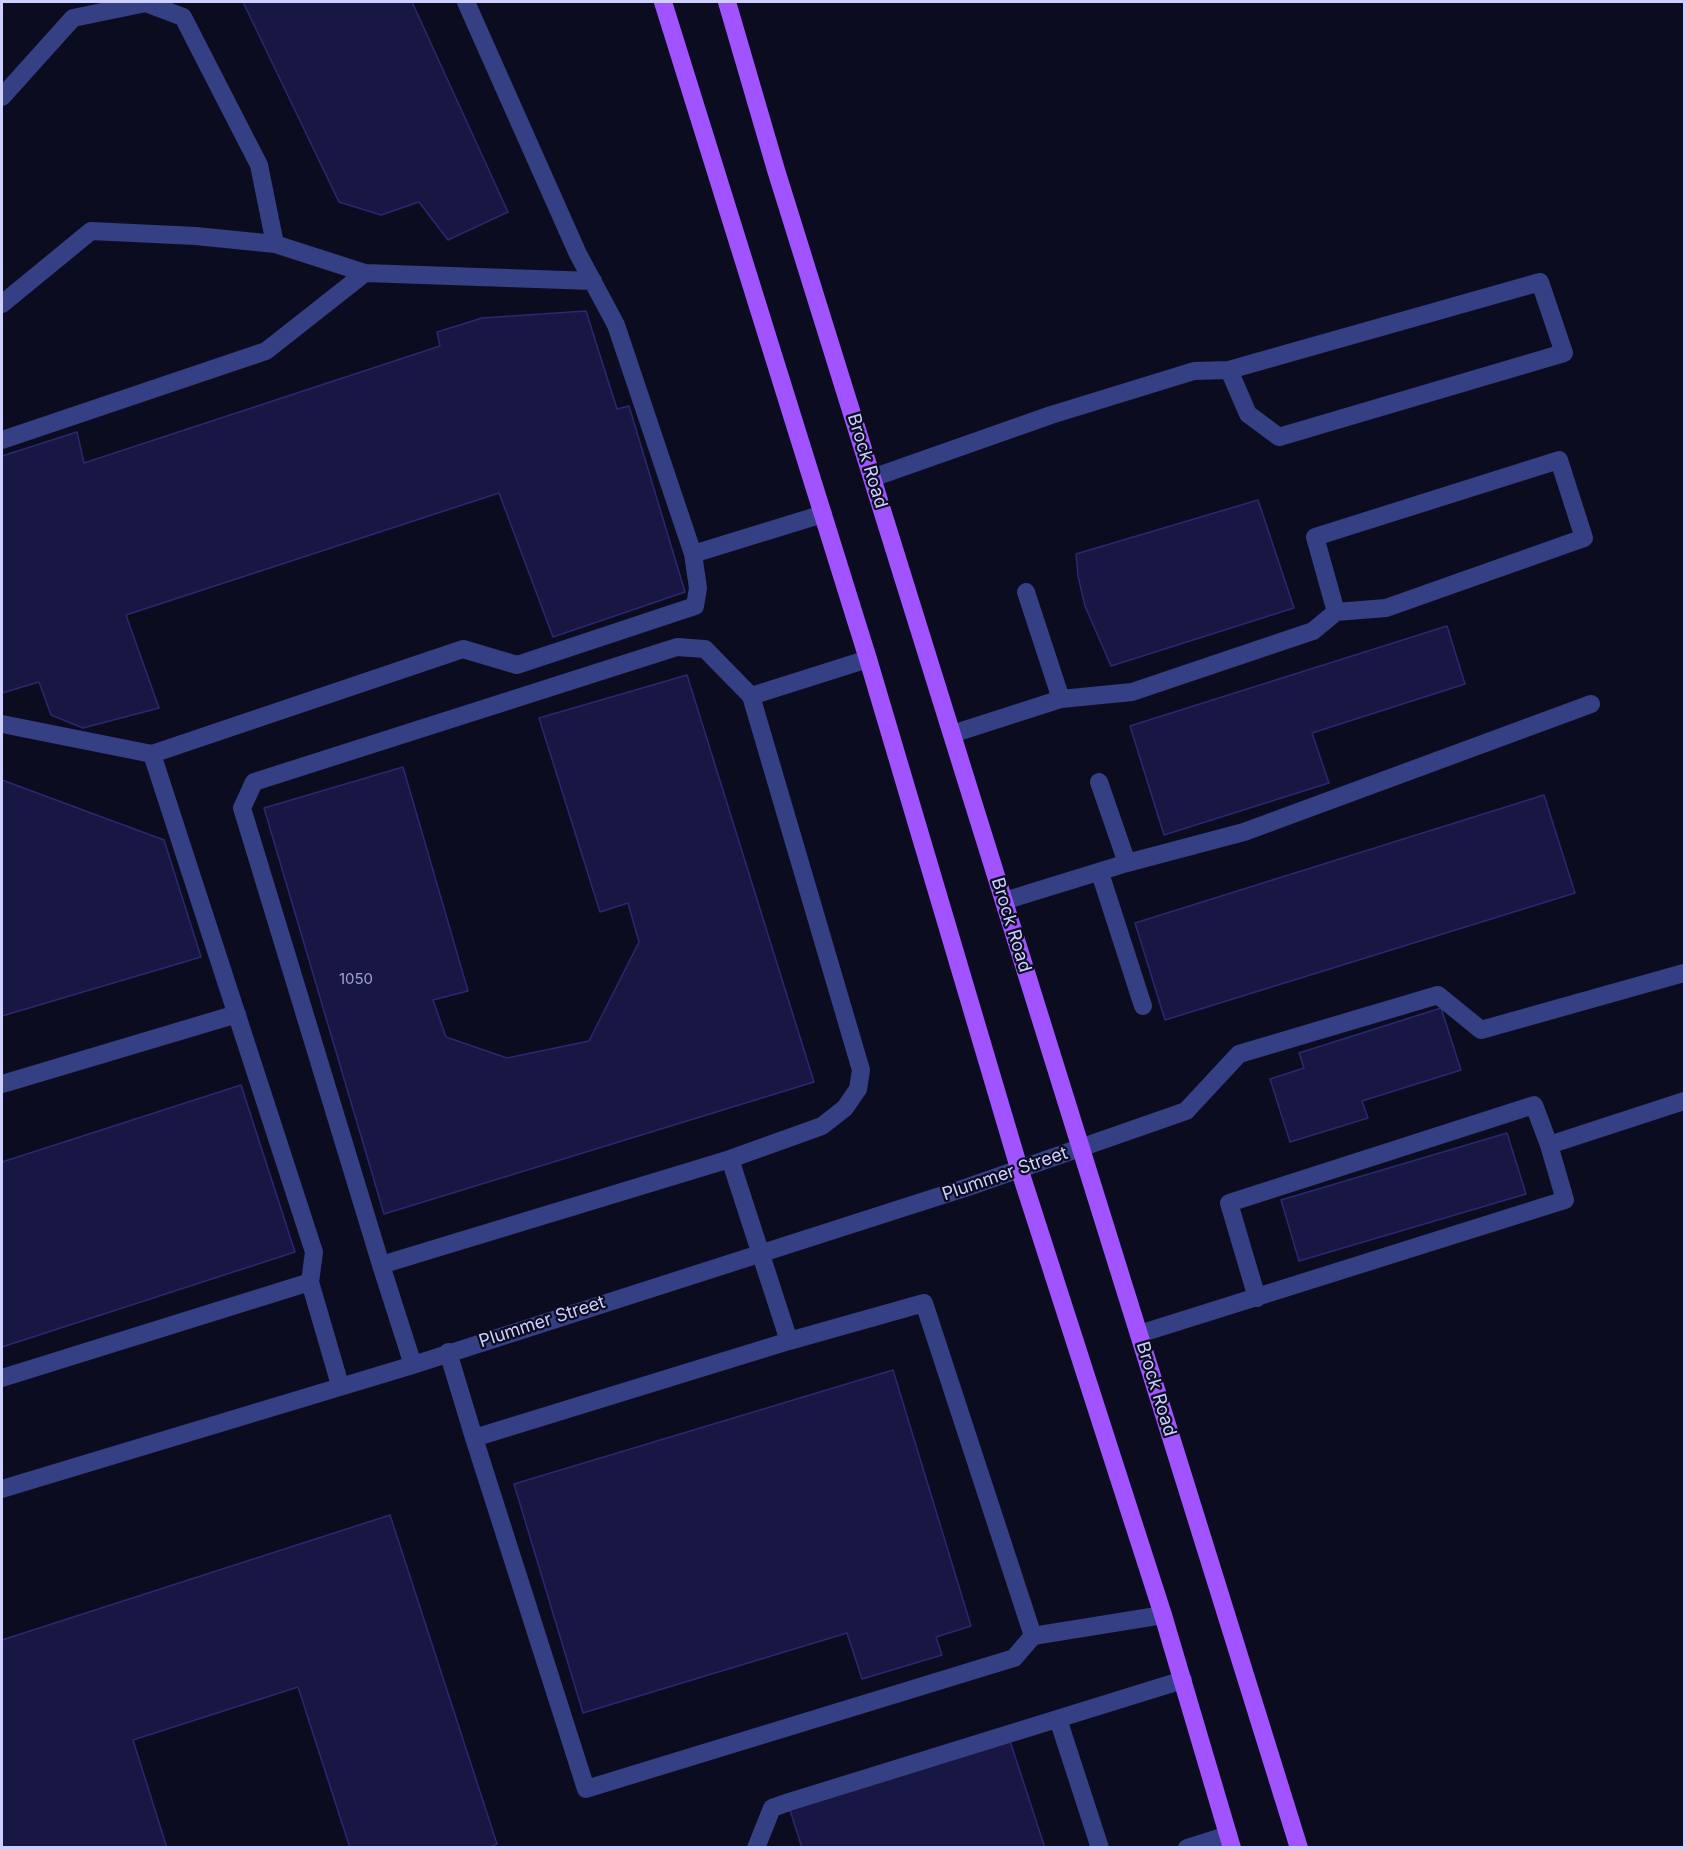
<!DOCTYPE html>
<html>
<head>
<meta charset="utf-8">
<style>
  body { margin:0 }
  #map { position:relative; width:1686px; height:1849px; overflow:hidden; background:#0c0c21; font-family:Inter,sans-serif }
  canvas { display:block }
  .frame { position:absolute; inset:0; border:3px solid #cccfff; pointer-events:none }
</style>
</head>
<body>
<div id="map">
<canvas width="1686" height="1849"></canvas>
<div class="frame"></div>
</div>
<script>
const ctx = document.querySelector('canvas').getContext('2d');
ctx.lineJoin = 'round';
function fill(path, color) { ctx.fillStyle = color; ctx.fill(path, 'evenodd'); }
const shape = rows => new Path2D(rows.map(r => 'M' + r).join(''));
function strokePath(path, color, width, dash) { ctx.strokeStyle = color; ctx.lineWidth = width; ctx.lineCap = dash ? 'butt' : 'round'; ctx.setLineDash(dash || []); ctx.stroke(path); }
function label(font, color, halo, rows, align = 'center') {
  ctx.font = font + ' Inter,sans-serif'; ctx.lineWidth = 4.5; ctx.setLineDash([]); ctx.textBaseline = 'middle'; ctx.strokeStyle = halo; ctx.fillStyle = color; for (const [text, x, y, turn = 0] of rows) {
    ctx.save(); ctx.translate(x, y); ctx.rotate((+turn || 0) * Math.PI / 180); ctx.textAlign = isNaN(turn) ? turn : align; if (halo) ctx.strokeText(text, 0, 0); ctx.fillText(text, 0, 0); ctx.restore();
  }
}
const building = shape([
  [243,2,412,2,508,212,448,240,419,202,381,215,339,202,243,2],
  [586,311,617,409,629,406,685,592,553,637,499,493,126,615,159,708,83,728,51,715,39,682,2,693,2,456,77,432,84,463,440,346,437,332,482,318,586,311],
  [1258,500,1294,608,1111,666,1085,606,1078,576,1076,554,1258,500],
  [1447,626,1465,684,1312,733,1329,783,1164,835,1130,726,1447,626],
  [687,675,814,1082,384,1214,264,808,403,767,468,991,433,1000,446,1037,507,1058,589,1041,639,942,628,903,600,912,539,718,687,675],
  [2,780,164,840,201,957,2,1016,2,780],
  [1544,795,1575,893,1165,1020,1135,923,1544,795],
  [1441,1008,1461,1070,1362,1101,1368,1118,1290,1142,1270,1079,1304,1068,1299,1053,1441,1008],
  [241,1085,295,1252,2,1347,2,1162,241,1085],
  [1507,1133,1526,1194,1299,1261,1281,1200,1507,1133],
  [893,1370,971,1626,936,1637,942,1655,862,1679,847,1633,583,1713,514,1484,893,1370],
  [390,1515,497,1844,487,1848,350,1848,298,1687,133,1740,167,1848,2,1848,2,1640,390,1515],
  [1009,1738,1045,1848,802,1848,790,1810,1009,1738]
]);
fill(building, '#181743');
strokePath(building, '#2a2870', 1.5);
strokePath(shape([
  [466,2,578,254,616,325,693,554,823,514],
  [2,97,73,18,146,3,183,17,259,165,275,244,196,236,91,231,2,304],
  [275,244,365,273,593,281],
  [2,440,266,351,365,273],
  [872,478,1051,415,1194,371,1229,370,1540,282,1564,353,1279,437,1248,414,1229,370],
  [751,696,868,659],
  [1061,699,1132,692,1313,631,1336,612,1386,608,1584,538,1559,460,1315,537,1336,612],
  [2,724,152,754,463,649,517,665,695,606,698,588,693,554],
  [952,734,1061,699,1026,592],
  [152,754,314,1252,310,1282],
  [1099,782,1127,863],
  [1100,873,1143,1006],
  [1004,901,1127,863,1244,832,1591,704],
  [2,1084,237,1014],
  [730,1159,822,1126,845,1108,858,1089,861,1070,751,696,705,649,677,647,254,782,242,808,381,1265,730,1159,789,1341],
  [381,1265,413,1365],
  [1257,1298,1229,1203,1534,1105,1549,1145],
  [1139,1334,1565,1200,1549,1145,1684,1101],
  [448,1352,474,1438,586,1789,1014,1658,1033,1636,924,1303,789,1341,474,1438],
  [2,1378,310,1282,340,1385],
  [2,1489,413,1365,968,1187,1186,1111,1239,1054,1438,995,1481,1030,1684,973],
  [1033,1636,1163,1615],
  [1058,1719,1100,1848],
  [756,1848,772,1808,789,1802,1183,1680],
  [1187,1848,1228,1835]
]), '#353f83', 18);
strokePath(shape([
  [663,2,868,659,1019,1168,1163,1615,1232,1848],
  [727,2,776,170,1299,1848]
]), '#a153ff', 18);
label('15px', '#9fa1d0', null, [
  ["1050",356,979]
]);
label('18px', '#cccfff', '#0c0c21', [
  ["Brock Road",867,461,73],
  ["Brock Road",1011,925,73],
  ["Plummer Street",1005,1174,-19],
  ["Plummer Street",542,1322,-18],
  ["Brock Road",1156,1389,73]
]);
</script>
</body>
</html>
